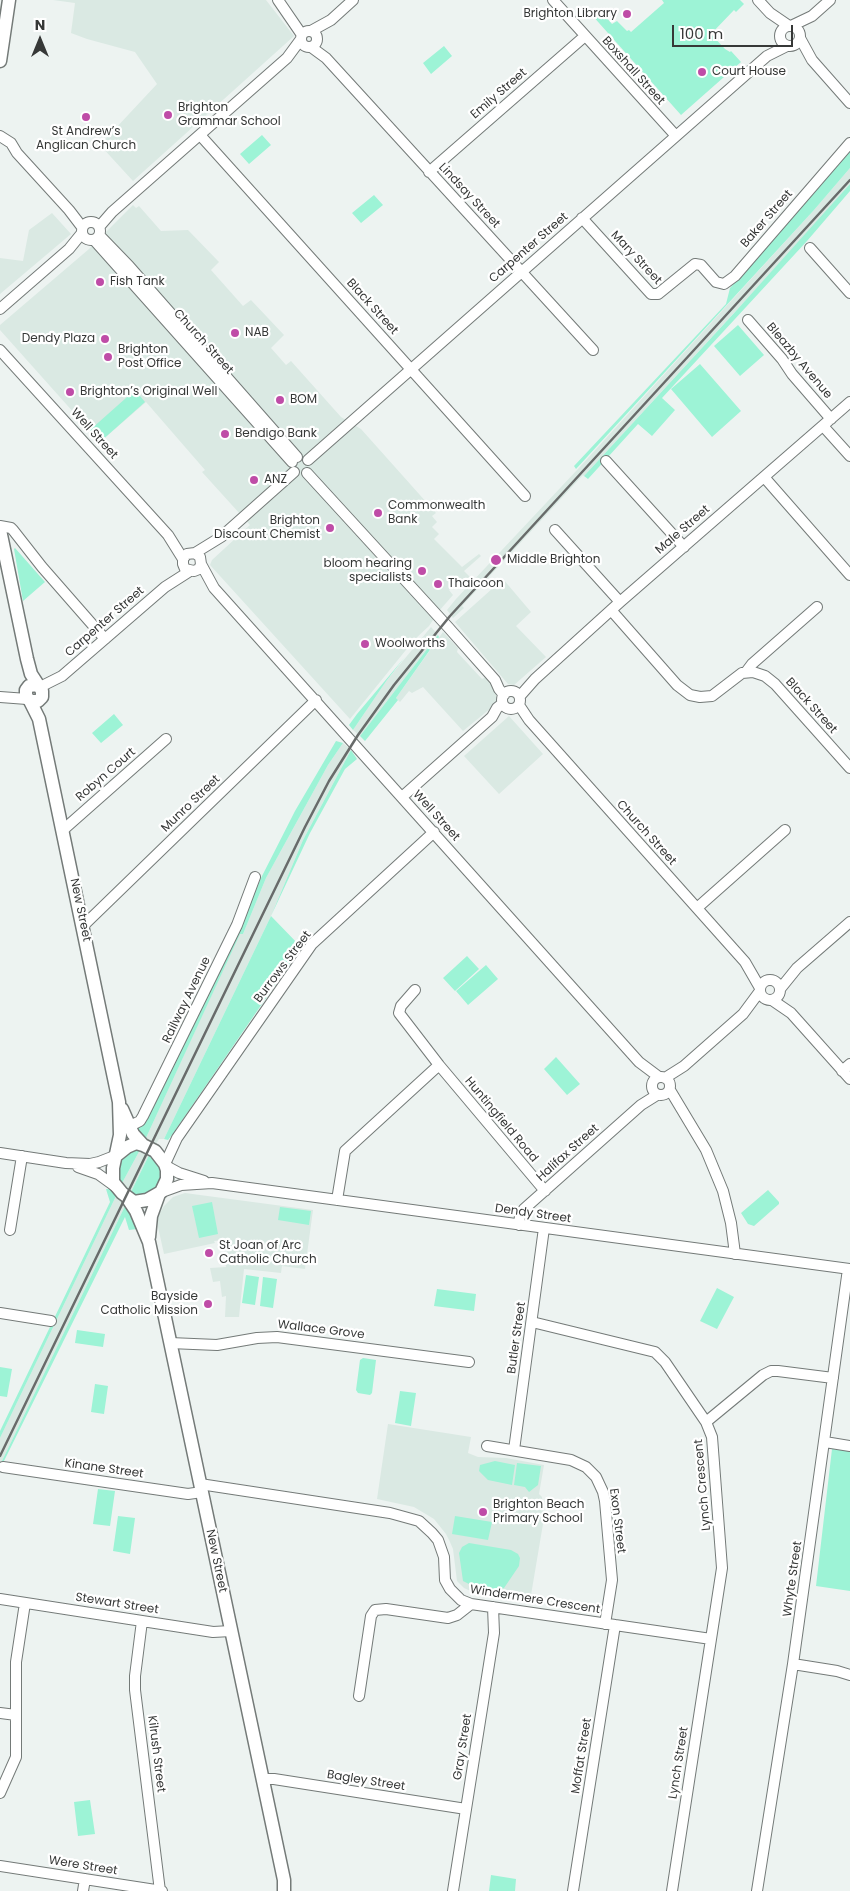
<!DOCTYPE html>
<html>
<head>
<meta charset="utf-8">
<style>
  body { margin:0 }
  #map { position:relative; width:850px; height:1891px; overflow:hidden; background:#edf3f1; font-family:Poppins,sans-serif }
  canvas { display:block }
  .north { position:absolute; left:15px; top:15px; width:50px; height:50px; -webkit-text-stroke:4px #fff; paint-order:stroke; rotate:0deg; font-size:14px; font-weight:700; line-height:20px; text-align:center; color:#363837 }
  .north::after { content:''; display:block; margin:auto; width:18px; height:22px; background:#363837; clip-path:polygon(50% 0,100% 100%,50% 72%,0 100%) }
  .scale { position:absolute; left:672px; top:25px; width:121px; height:22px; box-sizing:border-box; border:2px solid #363837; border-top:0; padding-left:6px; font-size:15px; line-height:18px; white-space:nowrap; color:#363837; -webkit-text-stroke:4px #fff; paint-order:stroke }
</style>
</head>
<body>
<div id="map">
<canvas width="850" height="1891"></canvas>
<div class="north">N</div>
<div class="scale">100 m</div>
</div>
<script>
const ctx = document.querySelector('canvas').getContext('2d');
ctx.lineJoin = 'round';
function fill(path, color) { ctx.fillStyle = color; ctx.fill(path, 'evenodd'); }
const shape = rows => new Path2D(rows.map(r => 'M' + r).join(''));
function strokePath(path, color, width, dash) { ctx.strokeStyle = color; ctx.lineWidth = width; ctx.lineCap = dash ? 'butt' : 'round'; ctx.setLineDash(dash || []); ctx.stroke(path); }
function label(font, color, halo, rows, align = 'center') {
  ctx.font = font + ' Poppins,sans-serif'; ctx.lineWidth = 4.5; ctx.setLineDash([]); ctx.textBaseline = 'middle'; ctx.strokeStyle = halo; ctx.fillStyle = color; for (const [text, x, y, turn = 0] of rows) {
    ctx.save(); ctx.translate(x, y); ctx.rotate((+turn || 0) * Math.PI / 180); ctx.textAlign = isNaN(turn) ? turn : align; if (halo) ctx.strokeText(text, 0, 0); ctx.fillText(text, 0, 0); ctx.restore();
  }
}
fill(shape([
  [53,0,266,0,294,36,133,181,100,145,157,84,135,52,87,39,71,33,75,3],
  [850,168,850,184,823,216,584,476,583,475,462,606,464,608,453,618,447,610,456,599,577,470,814,210],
  [133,205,136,208,139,206,161,231,188,230,219,262,211,270,243,306,251,300,284,335,271,348,286,365,291,361,341,417,361,429,436,513,432,516,437,522,432,527,439,534,434,539,462,567,479,554,481,556,464,571,471,578,460,589,455,584,449,590,453,595,439,611,429,626,414,640,350,719,210,565,212,560,250,525,202,472,205,470,146,402,100,442,0,330,0,325,89,249],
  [52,213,71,234,0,294,0,258,23,261,29,230],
  [503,579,531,612,516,626,546,657,514,685,508,684,455,622],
  [431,627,438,635,360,736,353,730,387,680],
  [443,632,458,648,457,652,482,679,486,677,491,682,498,700,498,702,491,708,463,731,423,687,412,693,409,691,400,702,396,698],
  [509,716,543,754,499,794,464,756],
  [343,743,351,750,303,840,271,916,164,1139,159,1139,156,1144,145,1140,240,933,243,934,266,878,328,765],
  [141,1148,150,1153,130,1194,121,1185],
  [185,1193,313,1210,305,1269,282,1266,281,1273,244,1269,239,1317,225,1317,226,1296,222,1297,220,1281,213,1282,210,1268,226,1267,225,1259,228,1255,227,1250,222,1247,225,1245,224,1240,214,1241,215,1243,164,1254,158,1227,158,1216,164,1206,173,1197],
  [116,1196,126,1204,0,1465,0,1438],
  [388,1424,471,1437,468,1453,478,1457,506,1458,544,1465,539,1494,542,1497,544,1518,530,1601,477,1594,464,1588,457,1581,453,1549,450,1542,446,1534,434,1519,414,1507,377,1499]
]), '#dae9e3');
fill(shape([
  [662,0,740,0,744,4,736,12,734,10,711,34,725,49,730,52,731,51,741,62,681,115,591,14,598,8,612,24,617,21,627,31,629,30,631,32,664,3],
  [444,46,452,56,431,74,423,63],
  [262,135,271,145,249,164,240,154],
  [850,151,850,168,814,210,576,469,574,466,726,304,730,288],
  [850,184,850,191,807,241,662,398,675,410,652,436,638,424,588,479,584,476,735,312],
  [374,195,383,205,361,223,352,213],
  [738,325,764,355,740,376,714,346],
  [700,364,741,411,712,437,671,389],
  [135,390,145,402,100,442,90,430],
  [15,548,45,582,23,601,14,549],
  [438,635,439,637,396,698,398,700,365,741,360,736],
  [405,657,387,680,353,730,349,725,357,714],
  [114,714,123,725,101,743,92,733],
  [336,741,343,743,328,765,266,878,243,934,240,934,145,1140,136,1129,139,1126,239,930,261,878,295,811],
  [351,750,357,759,345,769,310,833,271,916,301,947,172,1135,168,1140,164,1139,271,916,303,840],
  [467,956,479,969,455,991,443,978],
  [486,965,498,979,468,1005,456,991],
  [556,1057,580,1084,567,1095,544,1069],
  [141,1148,121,1185,118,1180,120,1161,126,1152],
  [150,1153,163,1173,159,1188,139,1198,130,1194],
  [106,1189,111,1189,116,1196,0,1438,0,1431,110,1202],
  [768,1190,779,1202,779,1204,754,1226,748,1224,741,1213],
  [212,1202,218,1234,199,1238,192,1206],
  [126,1204,137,1229,129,1230,125,1217,0,1469,0,1465],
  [280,1207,311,1211,309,1225,278,1220],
  [246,1275,259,1277,255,1305,242,1303],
  [263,1277,277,1279,273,1308,260,1306],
  [717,1288,734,1297,717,1329,700,1321],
  [437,1289,476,1294,474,1311,434,1306],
  [77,1330,105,1334,103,1347,75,1343],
  [363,1358,376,1360,372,1393,370,1395,358,1393,356,1390,360,1360],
  [0,1367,12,1369,7,1397,0,1396],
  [95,1384,108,1386,104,1414,91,1412],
  [400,1391,416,1393,411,1426,395,1423],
  [832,1449,850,1451,850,1591,816,1586],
  [495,1461,515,1465,512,1485,488,1480,479,1471,480,1465],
  [517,1463,541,1466,538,1485,529,1492,525,1487,514,1485],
  [98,1489,115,1491,110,1526,93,1524],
  [118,1516,135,1518,130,1554,113,1551],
  [455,1516,492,1522,488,1540,452,1534],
  [469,1543,511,1550,518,1554,520,1558,519,1566,504,1588,498,1590,471,1585,463,1581,459,1553,462,1547],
  [90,1800,95,1834,78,1836,74,1802],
  [491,1875,516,1879,515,1891,489,1891]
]), '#9df3d6');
const minor = shape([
  [278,0,302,35],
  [553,0,676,136],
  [758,0,770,13,789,26],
  '780 36a10 10 0 1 1 20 0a10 10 0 1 1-20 0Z',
  [791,26,812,16,830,0],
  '301 39a8 8 0 1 1 16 0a8 8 0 1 1-16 0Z',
  [311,31,331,20,353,0],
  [800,38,812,60,850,103],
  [311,47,326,58,593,350],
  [200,135,525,496],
  [0,136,11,143,17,153,69,210,82,227],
  [429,172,585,36],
  [582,218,651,294,658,294,695,264,701,265,716,282,724,284,735,276,850,143],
  '82 231a9 9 0 1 1 18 0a9 9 0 1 1-18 0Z',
  [99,227,112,212,287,58,301,39],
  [99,235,129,266,297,457],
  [94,240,292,462],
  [810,248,850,293],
  [0,309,69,249,82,233],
  [748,320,782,359,792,374,831,419],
  [0,350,168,535,183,559,183,564,185,569,194,571,199,569,201,564,200,557,195,553,187,554,183,559],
  [823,426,850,456],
  [308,460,767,56,787,46],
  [606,461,684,547],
  [307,473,448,627,495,680,499,689,504,695],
  [764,477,850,575],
  [0,526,11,528,13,530,42,567,105,639],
  [555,530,620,602],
  [195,553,221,537,294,472],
  [201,564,214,588,639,1062,659,1077],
  [611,610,677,685,690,695,700,697,712,696,742,673,753,672,765,676,775,684,850,768],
  [746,672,752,664,817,607],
  [40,687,62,676,165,587,190,571],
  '502 700a9 9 0 1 1 18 0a9 9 0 1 1-18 0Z',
  [520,696,535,679,620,602,850,402],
  [0,697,27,699],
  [519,705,529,720,745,962,760,988],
  [402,797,492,717,497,708,502,704],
  [63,830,166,739],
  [697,908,785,830],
  [83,926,316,700],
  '760 990a10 10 0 1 1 20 0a10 10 0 1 1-20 0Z',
  [780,989,797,968,850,922],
  [415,990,401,1006,399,1013,439,1065],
  [772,1000,791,1013,850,1079],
  [842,1071,850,1064],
  '652 1086a9 9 0 1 1 18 0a9 9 0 1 1-18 0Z',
  [665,1078,684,1066,743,1014,760,991],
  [670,1090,706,1150,723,1191,731,1223,735,1254],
  [130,1126,140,1121,143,1116,237,925,255,877],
  [0,1153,66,1163,90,1164,99,1162,117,1155],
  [165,1164,177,1138,312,944,434,832],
  [166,1166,179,1173,204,1181],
  [78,1167,98,1174,116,1187],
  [159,1193,181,1185,212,1183,850,1269],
  [337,1200,345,1151,439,1065,545,1191],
  [519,1225,520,1216,524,1209,641,1105,657,1095],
  [10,1230,22,1156],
  [0,1313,51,1321],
  [532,1322,655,1352,665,1362,706,1422,712,1437,722,1568,672,1891],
  [170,1343,217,1345,257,1338,277,1337,469,1362],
  [706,1422,763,1375,771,1371,778,1371,833,1378],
  [825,1442,850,1446],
  [487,1446,571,1460,586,1467,596,1477,603,1492,605,1501,612,1580,605,1624],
  [514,1450,544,1228],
  [3,1467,188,1494,202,1492],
  [200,1484,390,1513,419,1521,432,1533,438,1540,444,1557,445,1580,450,1589,461,1600,471,1604,711,1639],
  [0,1599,213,1632,231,1631],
  [142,1621,135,1676,135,1690,160,1891],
  [793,1664,837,1671,850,1675],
  [359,1696,371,1616,375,1610,386,1609,448,1618,457,1615,471,1604],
  [0,1713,16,1715],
  [263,1779,274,1779,466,1809],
  [0,1793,16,1757,16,1662,25,1603],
  [0,1866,162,1891],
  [83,1891,85,1879],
  [453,1891,494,1633,493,1607],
  [573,1891,615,1625],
  [757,1891,793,1664,848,1269]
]);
const major = shape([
  [0,61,9,0],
  [0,530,27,659,31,674,42,691,42,697,38,701,30,701,26,696,26,690,29,686,37,685],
  [30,701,39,719,119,1102,120,1135,113,1168,113,1182,122,1193,134,1202,147,1200,161,1192,167,1179,167,1170,165,1164,155,1151,143,1145,136,1143,127,1147,117,1155],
  [122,1109,133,1134,143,1145],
  [128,1199,136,1211,149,1242,284,1880,284,1891],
  [149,1237,151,1216,159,1194]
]);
strokePath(minor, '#747a78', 12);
strokePath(major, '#747a78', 15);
strokePath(minor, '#fff', 10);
strokePath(major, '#fff', 12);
strokePath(shape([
  [0,1456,305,827,329,781,358,735,394,685,450,616,850,180]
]), '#686b6a', 2.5);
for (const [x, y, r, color] of [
  [627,14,5,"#bf4ca7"],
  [702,72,5,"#bf4ca7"],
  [168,115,5,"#bf4ca7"],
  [86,117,5,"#bf4ca7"],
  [100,282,5,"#bf4ca7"],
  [235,333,5,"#bf4ca7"],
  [105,339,5,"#bf4ca7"],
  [108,357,5,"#bf4ca7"],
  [70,392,5,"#bf4ca7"],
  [280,400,5,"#bf4ca7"],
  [225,434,5,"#bf4ca7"],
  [254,480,5,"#bf4ca7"],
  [378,513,5,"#bf4ca7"],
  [330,528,5,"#bf4ca7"],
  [496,560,6,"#bf4ca7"],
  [422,571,5,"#bf4ca7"],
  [438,584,5,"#bf4ca7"],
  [365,644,5,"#bf4ca7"],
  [209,1253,5,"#bf4ca7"],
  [208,1304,5,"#bf4ca7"],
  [483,1512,5,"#bf4ca7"]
]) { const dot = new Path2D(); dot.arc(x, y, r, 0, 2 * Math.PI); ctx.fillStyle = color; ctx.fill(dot); strokePath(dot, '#fff', 2); }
label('12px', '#363837', '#fff', [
  ["Brighton Library",617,14,"right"],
  ["Court House",712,72],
  ["Brighton",178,108],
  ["Grammar School",178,122],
  ["St Andrew’s",86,132,"center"],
  ["Anglican Church",86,146,"center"],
  ["Fish Tank",110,282],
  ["NAB",245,333],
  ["Dendy Plaza",95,339,"right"],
  ["Brighton",118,350],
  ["Post Office",118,364],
  ["Brighton’s Original Well",80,392],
  ["BOM",290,400],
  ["Bendigo Bank",235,434],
  ["ANZ",264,480],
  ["Commonwealth",388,506],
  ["Bank",388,520],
  ["Brighton",320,521,"right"],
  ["Discount Chemist",320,535,"right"],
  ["Middle Brighton",507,560],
  ["bloom hearing",412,564,"right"],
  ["specialists",412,578,"right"],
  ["Thaicoon",448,584],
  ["Woolworths",375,644],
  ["St Joan of Arc",219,1246],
  ["Catholic Church",219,1260],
  ["Bayside",198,1297,"right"],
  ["Catholic Mission",198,1311,"right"],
  ["Brighton Beach",493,1505],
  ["Primary School",493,1519]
], 'left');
label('12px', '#363837', '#fff', [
  ["Boxshall Street",633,71,48],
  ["Emily Street",499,94,-41],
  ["Lindsay Street",469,196,47],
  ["Baker Street",767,219,-49],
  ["Carpenter Street",529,248,-41],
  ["Mary Street",636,258,47],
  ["Black Street",372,307,48],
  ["Church Street",203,342,48],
  ["Bleazby Avenue",799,361,50],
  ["Well Street",94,434,48],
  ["Male Street",683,530,-41],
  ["Carpenter Street",105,622,-41],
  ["Black Street",811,706,48],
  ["Robyn Court",106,775,-41],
  ["Munro Street",191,804,-44],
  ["Well Street",436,816,48],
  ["Church Street",646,833,48],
  ["New Street",80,910,78],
  ["Burrows Street",283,967,-53],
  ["Railway Avenue",187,1000,-64],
  ["Huntingfield Road",501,1120,50],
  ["Halifax Street",568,1153,-42],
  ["Dendy Street",533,1214,8],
  ["Wallace Grove",321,1330,7],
  ["Butler Street",517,1338,-82],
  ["Kinane Street",104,1469,8],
  ["Lynch Crescent",703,1485,-95],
  ["Exon Street",617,1521,83],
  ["New Street",216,1561,78],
  ["Whyte Street",793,1579,-82],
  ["Windermere Crescent",535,1600,9],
  ["Stewart Street",117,1604,9],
  ["Gray Street",463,1747,-81],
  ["Kilrush Street",156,1754,83],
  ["Moffat Street",582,1756,-81],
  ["Lynch Street",679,1763,-81],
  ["Bagley Street",366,1781,9],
  ["Were Street",83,1866,9]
]);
</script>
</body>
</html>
